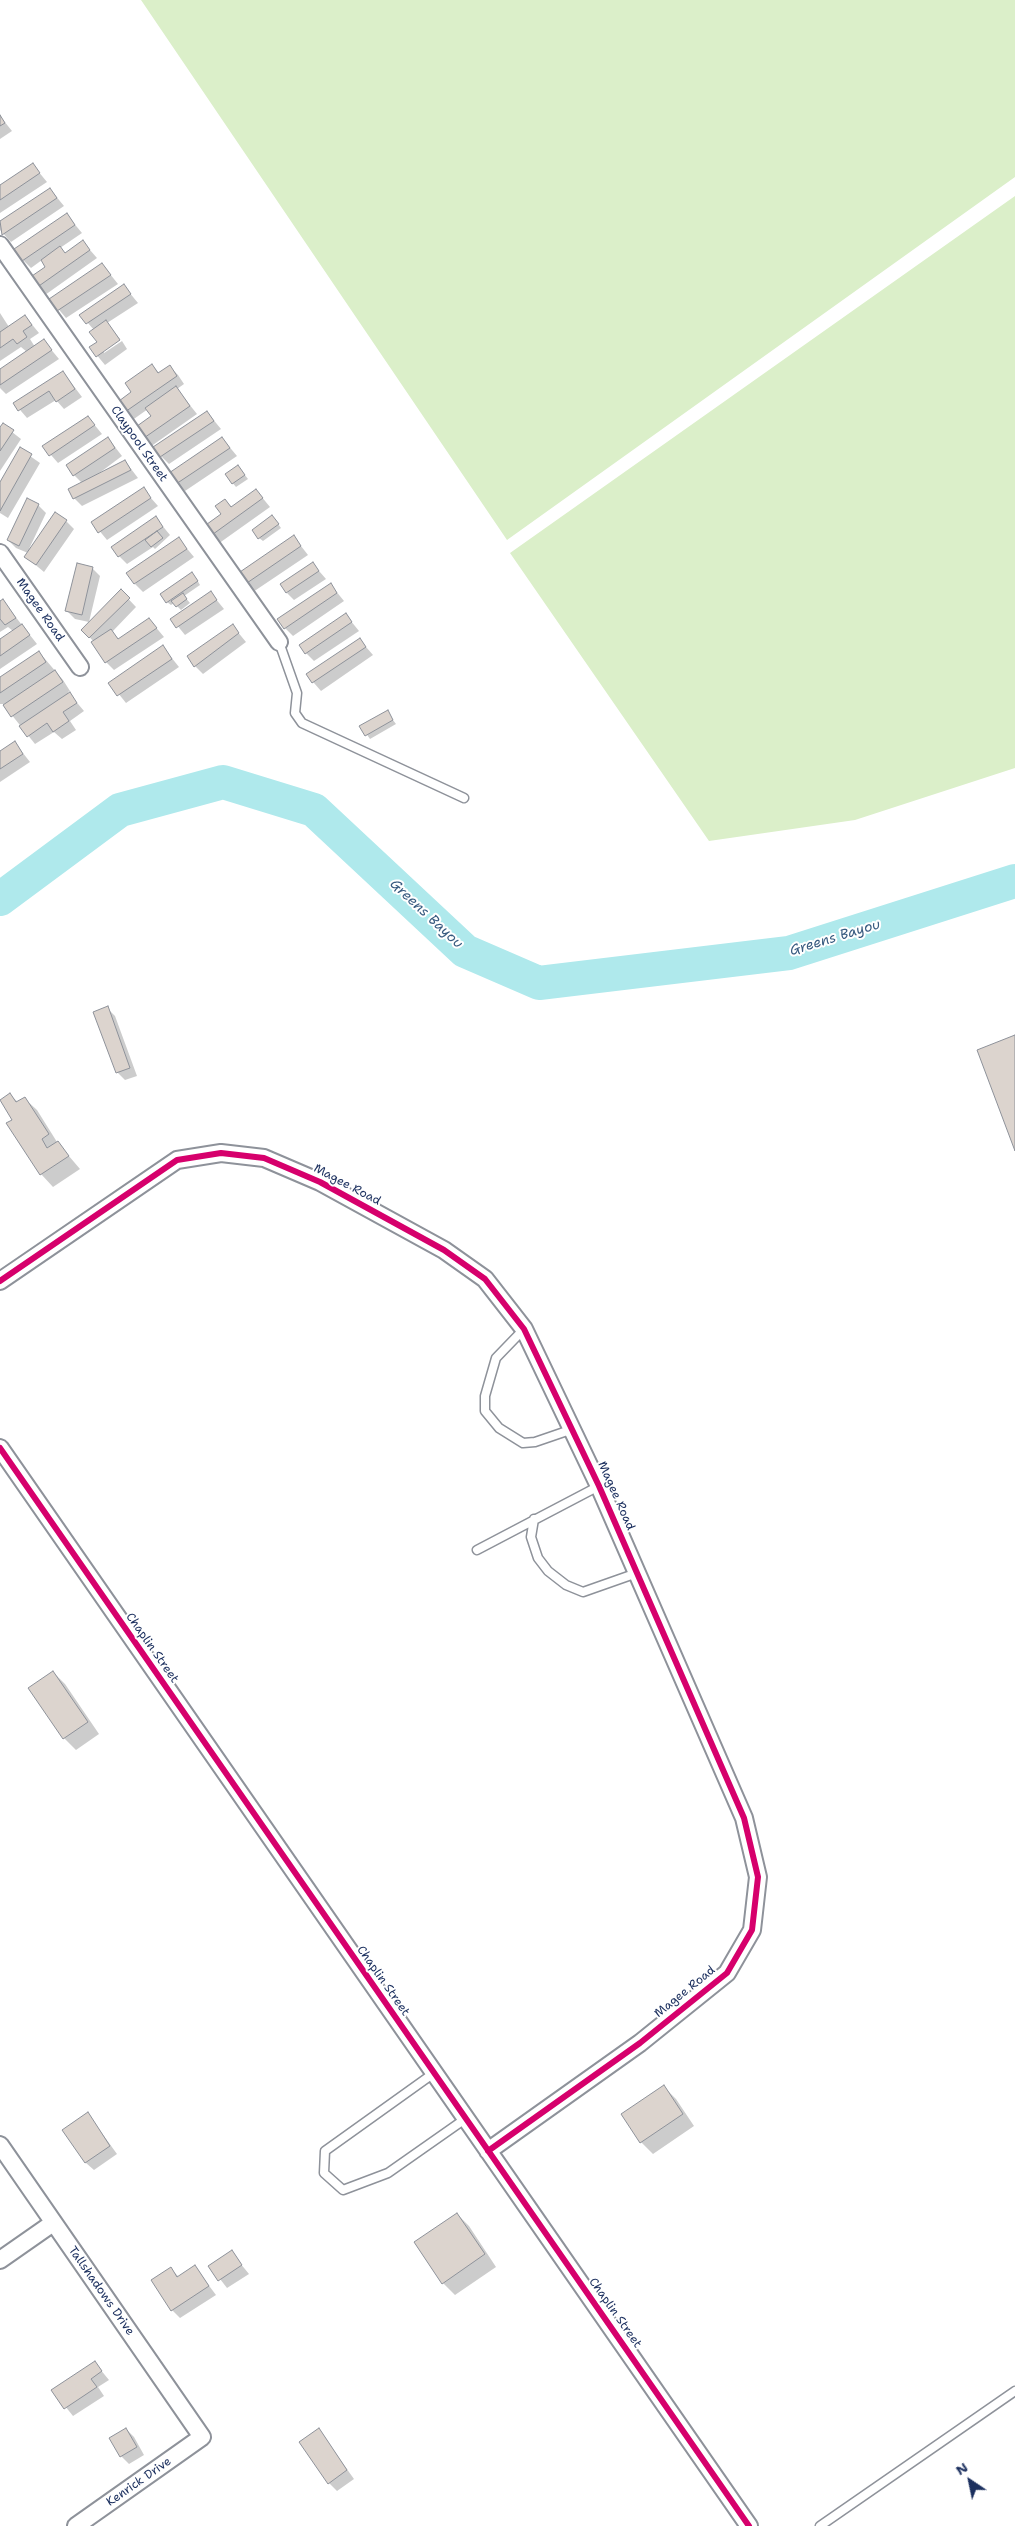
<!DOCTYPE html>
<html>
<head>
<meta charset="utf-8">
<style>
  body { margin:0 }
  #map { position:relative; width:1015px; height:2526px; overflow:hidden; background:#fff; font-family:"Shantell Sans",sans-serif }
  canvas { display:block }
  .north { position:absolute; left:945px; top:2456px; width:50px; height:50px; -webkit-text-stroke:4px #fff; paint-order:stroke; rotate:326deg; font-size:14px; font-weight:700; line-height:20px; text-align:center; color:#1b2f5e }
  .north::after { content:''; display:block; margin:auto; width:18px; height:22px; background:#1b2f5e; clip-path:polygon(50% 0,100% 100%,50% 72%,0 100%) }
</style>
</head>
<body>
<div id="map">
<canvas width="1015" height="2526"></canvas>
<div class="north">N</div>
</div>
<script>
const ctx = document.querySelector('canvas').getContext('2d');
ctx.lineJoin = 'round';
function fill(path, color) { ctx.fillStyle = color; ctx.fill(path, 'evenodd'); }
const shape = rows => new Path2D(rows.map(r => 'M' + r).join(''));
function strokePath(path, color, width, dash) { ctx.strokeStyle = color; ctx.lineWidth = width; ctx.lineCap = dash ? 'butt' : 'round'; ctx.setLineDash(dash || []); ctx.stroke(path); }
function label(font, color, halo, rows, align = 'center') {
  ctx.font = font + ' "Shantell Sans",sans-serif'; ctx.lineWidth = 4; ctx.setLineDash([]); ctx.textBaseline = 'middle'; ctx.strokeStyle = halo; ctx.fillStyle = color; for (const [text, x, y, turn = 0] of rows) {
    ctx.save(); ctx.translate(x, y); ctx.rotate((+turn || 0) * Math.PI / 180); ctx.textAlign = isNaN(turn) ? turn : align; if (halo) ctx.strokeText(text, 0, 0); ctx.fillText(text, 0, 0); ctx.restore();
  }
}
fill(shape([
  [141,0,1015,0,1015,177,507,540],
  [1015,196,1015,768,855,820,709,841,510,553]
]), '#dbefc9');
fill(shape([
  [0,116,12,131,0,139],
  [33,165,47,182,0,213,0,187],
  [50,189,64,206,11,242,0,230,0,223],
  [67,215,82,233,60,248,66,254,83,242,97,258,45,295,37,287,47,267,42,260,31,268,23,260],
  [102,264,118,284,66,318,50,299],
  [124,286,138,303,107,323,120,339,104,350,104,353,122,341,127,349,105,365,91,348,98,342,94,330,81,315],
  [0,313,9,327,25,316,39,333,30,339,35,347,44,341,59,359,6,394,0,388,0,370,27,352,21,347,0,361],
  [152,365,160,374,170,367,178,375,184,384,177,389,197,414,150,447,142,439,153,416,148,409,131,421,123,413,133,392],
  [63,372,82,397,64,409,56,400,27,418,15,404],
  [207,412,221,429,169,464,161,456],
  [88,417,102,434,58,463,44,447],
  [3,425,21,439,0,471,0,429],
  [108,438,122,456,94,477,125,461,138,478,82,506,74,498,82,483,74,475],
  [222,438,237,456,185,491,177,483],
  [20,449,40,463,8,518,0,513,0,485],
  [238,466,248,479,236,487,226,475],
  [143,489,158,506,107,540,93,523],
  [256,490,270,507,218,544,210,536,223,514,225,501,232,507],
  [38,505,46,513,29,549,66,521,74,529,44,572,26,557,28,553,16,548,8,540],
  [156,518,170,535,155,549,153,547,127,564,119,556],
  [276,521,281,528,263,541,259,538],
  [294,537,308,555,253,592,245,584],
  [179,539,194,557,143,592,135,584],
  [313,564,326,579,294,600,287,593],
  [92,568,100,576,89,622,75,619,67,611],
  [196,578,200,585,184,596,190,603,181,610,174,603,171,605,167,602],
  [331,585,344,601,293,636,285,628],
  [121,591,136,607,112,632,119,639,149,619,164,637,114,670,106,662,94,642,83,630],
  [211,593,224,609,185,635,172,619],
  [3,601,37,644,0,669,0,640,13,631,8,627,0,632,0,602],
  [346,615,359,631,314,661,306,653],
  [232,625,246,642,203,674,195,666],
  [360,640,373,655,321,691,307,675],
  [163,647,179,667,126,703,110,683],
  [39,652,63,680,70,691,68,692,84,711,70,721,76,730,62,739,54,732,35,744,3,704,0,704,0,679],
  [387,712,396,724,370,739,361,726],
  [15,743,30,762,0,782,0,753],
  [107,1008,115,1016,137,1076,125,1080,117,1072],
  [10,1095,18,1102,24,1098,37,1110,57,1142,80,1169,53,1187,41,1174,8,1124,14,1120],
  [53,1672,65,1684,99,1734,76,1750,64,1738],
  [664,2087,676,2099,694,2126,653,2154,641,2142],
  [88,2114,117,2154,94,2170,86,2163],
  [457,2214,469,2226,496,2267,455,2295,443,2283],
  [231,2252,249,2274,227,2288,210,2266],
  [195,2267,216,2295,180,2318,172,2310,170,2268,179,2277],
  [95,2363,109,2380,98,2387,104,2396,73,2416,53,2391],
  [126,2429,134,2437,144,2455,129,2464,121,2456],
  [319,2430,354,2479,337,2491,329,2483]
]), '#0003');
strokePath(shape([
  [0,899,120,810,223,782,314,810,465,951,539,983,789,953,1015,881]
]), '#afe9ec', 34);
const building = shape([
  [0,115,5,123,0,126,0,115],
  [33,163,40,173,0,200,0,185,33,163],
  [50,188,57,198,2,235,0,221,50,188],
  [67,213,75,225,22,261,14,249,67,213],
  [83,240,90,250,36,288,29,278,45,267,41,260,60,246,65,253,83,240],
  [102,263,111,275,57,311,49,299,102,263],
  [124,284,131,294,86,324,79,315,124,284],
  [25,315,32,325,23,331,27,337,17,344,13,339,0,348,0,332,25,315],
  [106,320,120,340,96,357,89,347,97,342,89,332,106,320],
  [44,339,52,350,0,385,0,369,44,339],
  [152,364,158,373,170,365,177,376,122,414,115,404,131,392,125,383,152,364],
  [63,371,75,389,56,402,49,391,18,411,13,403,63,371],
  [176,386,190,406,141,440,133,429,151,416,145,408,176,386],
  [207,411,214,421,160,457,153,447,207,411],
  [88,416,95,425,49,456,42,446,88,416],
  [3,423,14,430,0,451,0,427,3,423],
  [108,437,115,448,73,476,66,465,108,437],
  [222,437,230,448,176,484,169,473,222,437],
  [20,447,32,454,0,511,0,482,20,447],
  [125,460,131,470,73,499,68,489,125,460],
  [238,465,245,475,232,484,225,474,238,465],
  [144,487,151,498,98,533,91,522,144,487],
  [256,489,263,498,209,537,203,527,221,514,215,506,225,499,231,507,256,489],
  [27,498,39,504,19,546,7,540,27,498],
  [55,512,67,520,36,565,24,557,55,512],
  [272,515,279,524,258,539,252,530,272,515],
  [156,516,163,527,118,557,111,547,156,516],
  [157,531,163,538,151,547,145,540,157,531],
  [294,535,301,546,244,585,237,574,294,535],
  [179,537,187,549,134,584,126,573,179,537],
  [313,562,319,571,286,593,280,584,313,562],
  [77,563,93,567,82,615,65,611,77,563],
  [192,572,198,581,166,603,160,594,192,572],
  [331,583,337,593,284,629,277,619,331,583],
  [121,589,130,598,89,638,81,630,121,589],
  [211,591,217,600,176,628,170,619,211,591],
  [183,593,187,599,176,607,171,601,183,593],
  [3,599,16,618,5,625,0,619,0,601,3,599],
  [346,613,352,622,305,654,299,645,346,613],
  [149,618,157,628,105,663,91,642,111,629,118,639,149,618],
  [22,624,30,635,0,656,0,639,22,624],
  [233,624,239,633,194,667,187,656,233,624],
  [360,638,366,647,312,683,306,674,360,638],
  [163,645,172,659,117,696,108,683,163,645],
  [39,651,46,662,0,693,0,677,39,651],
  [55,670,63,682,11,717,3,705,55,670],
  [70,692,77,703,63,712,69,721,53,732,47,723,27,737,19,726,70,692],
  [388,710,393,720,365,736,359,726,388,710],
  [15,741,23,754,0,769,0,751,15,741],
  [108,1006,130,1068,116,1073,93,1012,108,1006],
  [1015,1035,1015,1151,977,1050,1015,1035],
  [10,1093,16,1102,25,1097,49,1134,42,1139,47,1148,58,1141,69,1156,40,1175,6,1123,12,1120,0,1100,10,1093],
  [53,1671,88,1722,63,1739,28,1688,53,1671],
  [664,2085,683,2114,640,2143,621,2114,664,2085],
  [88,2112,110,2146,85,2163,62,2130,88,2112],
  [457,2213,485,2254,442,2284,414,2242,457,2213],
  [232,2250,242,2265,218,2281,208,2266,232,2250],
  [195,2265,209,2286,171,2311,151,2280,171,2267,177,2277,195,2265],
  [95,2361,102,2371,91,2379,97,2387,64,2409,51,2390,95,2361],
  [126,2428,137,2447,120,2457,109,2438,126,2428],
  [319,2428,347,2470,328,2484,299,2442,319,2428]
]);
fill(building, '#dcd4ce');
strokePath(building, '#8e929a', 1);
const service = shape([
  [279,642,297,693,295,713,302,723,464,798],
  [524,1329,496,1358,485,1396,485,1411,499,1428,523,1443,535,1442,573,1429],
  [534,1519,531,1537,538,1558,548,1571,566,1585,583,1592,637,1573],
  [477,1550,599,1486],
  [434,2073,325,2151,324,2173,343,2190,388,2173,465,2119],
  [820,2526,1015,2391]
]);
const minor = shape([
  [0,245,279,642],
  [0,553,80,667],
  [0,1281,177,1160,221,1153,264,1158,320,1182,444,1250,485,1279,524,1329,599,1486,744,1818,758,1877,752,1930,727,1973,640,2043,488,2151],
  [0,1448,749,2526],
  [0,2145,202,2437,76,2526],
  [0,2260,53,2223]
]);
strokePath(service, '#8e929a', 11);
strokePath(minor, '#8e929a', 20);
strokePath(service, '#fff', 8);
strokePath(minor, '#fff', 16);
strokePath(shape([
  [0,1281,177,1160,221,1153,264,1158,320,1182,444,1250,485,1279,524,1329,599,1486,744,1818,758,1877,752,1930,727,1973,640,2043,488,2151],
  [0,1448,749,2526]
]), '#d6006c', 6);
label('12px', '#1b2f5e', '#fff', [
  ["Claypool Street",139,444,55],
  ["Magee Road",40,610,55],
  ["Magee Road",347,1185,28],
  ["Magee Road",616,1496,66],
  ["Chaplin Street",152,1648,55],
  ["Chaplin Street",383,1981,55],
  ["Magee Road",685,1992,-39],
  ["Tallshadows Drive",101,2291,55],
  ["Chaplin Street",615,2313,55],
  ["Kenrick Drive",139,2482,-35]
]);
label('italic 14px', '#385b80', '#fff', [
  ["Greens Bayou",426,914,43],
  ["Greens Bayou",835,938,-17]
]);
</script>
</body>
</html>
